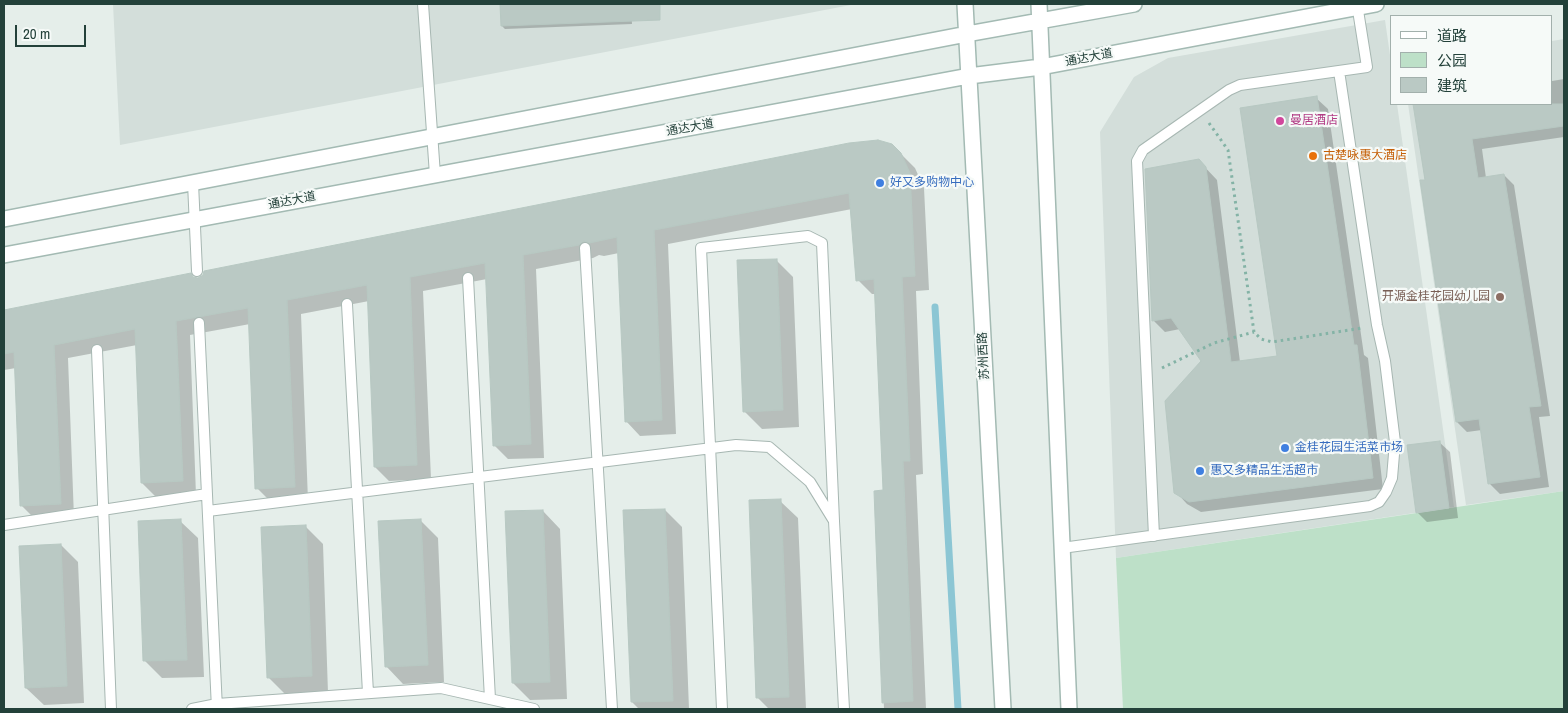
<!DOCTYPE html>
<html>
<head>
<meta charset="utf-8">
<style>
  body { margin:0 }
  #map { position:relative; width:1568px; height:713px; overflow:hidden; background:#e5eeea; font-family:"Archivo Narrow","Noto Sans SC",sans-serif }
  canvas { display:block }
  .frame { position:absolute; inset:0; border:5px solid #23413a; pointer-events:none }
  .legend { position:absolute; left:1390px; top:15px; width:162px; height:90px; box-sizing:border-box; background:#f6faf8; border:1px solid #a2b0ac; margin:0; padding:6px 9px; list-style:none; font-size:15px; color:#23413a }
  .legend li { display:flex; align-items:center; gap:10px; height:25px }
  .legend b { width:25px; border:1px solid #a2b0ac }
  .scale { position:absolute; left:15px; top:25px; width:71px; height:22px; box-sizing:border-box; border:2px solid #23413a; border-top:0; padding-left:6px; font-size:15px; line-height:18px; white-space:nowrap; color:#23413a; -webkit-text-stroke:4px #f6faf8; paint-order:stroke }
</style>
</head>
<body>
<div id="map">
<canvas width="1568" height="713"></canvas>
<div class="frame"></div>
<ul class="legend">
<li><b style="height:6px;background:#fff"></b>道路</li>
<li><b style="height:14px;background:#bde0c8"></b>公园</li>
<li><b style="height:14px;background:#bac9c4"></b>建筑</li>
</ul>
<div class="scale">20 m</div>
</div>
<script>
const ctx = document.querySelector('canvas').getContext('2d');
ctx.lineJoin = 'round';
function fill(path, color) { ctx.fillStyle = color; ctx.fill(path, 'evenodd'); }
const shape = rows => new Path2D(rows.map(r => 'M' + r).join(''));
function strokePath(path, color, width, dash) { ctx.strokeStyle = color; ctx.lineWidth = width; ctx.lineCap = dash ? 'butt' : 'round'; ctx.setLineDash(dash || []); ctx.stroke(path); }
function label(font, color, halo, rows, align = 'center') {
  ctx.font = font + ' "Archivo Narrow","Noto Sans SC",sans-serif'; ctx.lineWidth = 4.5; ctx.setLineDash([]); ctx.textBaseline = 'middle'; ctx.strokeStyle = halo; ctx.fillStyle = color; for (const [text, x, y, turn = 0] of rows) {
    ctx.save(); ctx.translate(x, y); ctx.rotate((+turn || 0) * Math.PI / 180); ctx.textAlign = isNaN(turn) ? turn : align; if (halo) ctx.strokeText(text, 0, 0); ctx.fillText(text, 0, 0); ctx.restore();
  }
}
fill(shape([
  [113,4,856,4,120,145],
  [1385,20,1392,69,1392,104,1397,104,1454,507,1116,558,1100,132,1134,77,1168,58],
  [1564,39,1564,491,1466,505,1408,104,1552,104,1552,41]
]), '#d3deda');
fill(shape([
  [1564,491,1564,709,1123,709,1116,558]
]), '#bde0c8');
fill(shape([
  [501,4,631,4,632,24,505,29,502,26],
  [1564,79,1564,137,1482,149,1486,178,1504,175,1514,185,1550,416,1539,417,1549,487,1500,494,1490,484,1482,430,1467,432,1457,422,1415,104,1552,104,1552,81],
  [1316,98,1328,109,1364,355,1368,358,1383,489,1201,512,1187,504,1176,492,1203,361,1180,329,1165,332,1154,321,1199,161,1217,180,1240,362,1279,357],
  [901,154,915,168,924,188,929,290,916,291,923,474,916,475,926,709,884,709,875,492,884,492,876,294,872,294,858,280,852,209,668,244,676,434,640,436,626,421,619,253,604,256,599,255,593,258,536,269,544,458,508,459,494,445,487,279,423,291,431,479,389,481,375,467,369,301,301,314,308,501,271,502,257,488,250,324,190,335,196,495,156,497,142,483,137,345,68,358,74,518,35,519,21,505,16,368,4,370,4,311,190,275,194,278,198,279],
  [776,260,793,277,799,427,762,429,744,411],
  [1439,442,1450,452,1458,518,1427,522,1417,512],
  [780,501,798,518,806,709,769,709,758,698],
  [665,510,682,527,689,709,639,709,632,702],
  [543,511,560,529,567,699,530,700,513,683],
  [180,521,198,538,204,677,162,678,145,661],
  [421,521,438,538,444,682,403,684,386,666],
  [305,526,323,544,328,693,286,695,268,677],
  [61,545,78,562,84,703,44,705,26,688]
]), '#0003');
strokePath(shape([
  [935,307,958,709]
]), '#8cc6d4', 7);
const building = shape([
  [500,4,660,4,660,20,501,26,500,4],
  [1317,96,1354,345,1357,345,1373,478,1189,502,1174,493,1165,401,1201,361,1171,318,1152,321,1145,169,1199,159,1206,167,1231,362,1277,356,1240,108,1317,96],
  [1413,104,1564,104,1564,126,1472,139,1478,178,1504,174,1541,406,1529,407,1540,477,1488,484,1479,419,1456,422,1420,180,1425,180,1413,104],
  [878,140,892,144,901,153,910,173,915,276,902,277,910,461,903,461,913,701,882,703,874,491,883,490,874,279,856,281,849,193,654,230,662,420,625,422,617,237,589,243,584,241,579,245,523,255,531,444,493,446,485,263,410,277,417,465,374,467,367,285,287,300,295,487,255,489,248,308,176,321,183,481,141,483,135,329,54,345,61,504,20,506,14,352,4,354,4,310,191,273,193,277,198,278,203,275,204,271,849,143,878,140],
  [777,259,783,410,743,412,737,260,777,259],
  [1440,441,1449,508,1416,513,1407,445,1440,441],
  [781,499,789,697,756,698,749,500,781,499],
  [665,509,673,701,631,702,623,510,665,509],
  [543,510,550,682,512,683,505,511,543,510],
  [181,519,187,660,143,661,138,521,181,519],
  [421,519,428,665,385,667,378,521,421,519],
  [306,525,312,676,267,678,261,527,306,525],
  [61,544,67,686,25,688,19,546,61,544]
]);
fill(building, '#bac9c4');
strokePath(building, '#b7c8c2', 1);
const service = shape([
  [423,4,435,175],
  [193,183,197,271],
  [585,248,612,709],
  [468,278,490,699],
  [347,304,368,693],
  [199,323,217,709],
  [97,350,111,709],
  [208,511,736,445,769,447,810,482,834,521,844,709],
  [4,525,207,494],
  [1154,536,1137,161,1143,150,1229,90,1240,85,1367,67,1357,4],
  [1062,548,1370,506,1379,502,1386,492,1392,478,1395,442,1385,361,1377,325,1339,71],
  [192,709,217,704,441,688,534,709],
  [722,709,701,248,808,236,822,243,834,521]
]);
const secondary = shape([
  [965,4,1003,709],
  [1039,4,1069,709],
  [4,219,967,34,1134,4],
  [4,255,969,76,1041,67,1376,4]
]);
strokePath(service, '#a7b7b2', 12);
strokePath(secondary, '#a3bab3', 18);
strokePath(shape([
  [1209,123,1228,150,1254,332,1261,339,1272,342,1362,328],
  [1162,368,1214,343,1254,332]
]), '#84b3a6', 3, [2.5, 4]);
strokePath(service, '#fff', 10);
strokePath(secondary, '#fff', 15);
for (const [x, y, r, color] of [
  [1280,121,5,"#d1479c"],
  [1313,156,5,"#e8710a"],
  [880,183,5,"#3f7fe0"],
  [1500,297,5,"#8d6e63"],
  [1285,448,5,"#3f7fe0"],
  [1200,471,5,"#3f7fe0"]
]) { const dot = new Path2D(); dot.arc(x, y, r, 0, 2 * Math.PI); ctx.fillStyle = color; ctx.fill(dot); strokePath(dot, '#f6faf8', 2); }
label('12px', '#23413a', '#f6faf8', [
  ["通达大道",1089,58,-11],
  ["通达大道",690,128,-10],
  ["通达大道",292,201,-11],
  ["苏州西路",984,356,-93]
]);
label('12px', '#b23c85', '#f6faf8', [
  ["曼居酒店",1290,121]
], 'left');
label('12px', '#c56008', '#f6faf8', [
  ["古楚咏惠大酒店",1323,156]
], 'left');
label('12px', '#366cbe', '#f6faf8', [
  ["好又多购物中心",890,183],
  ["金桂花园生活菜市场",1295,448],
  ["惠又多精品生活超市",1210,471]
], 'left');
label('12px', '#785e54', '#f6faf8', [
  ["开源金桂花园幼儿园",1490,297]
], 'right');
</script>
</body>
</html>
